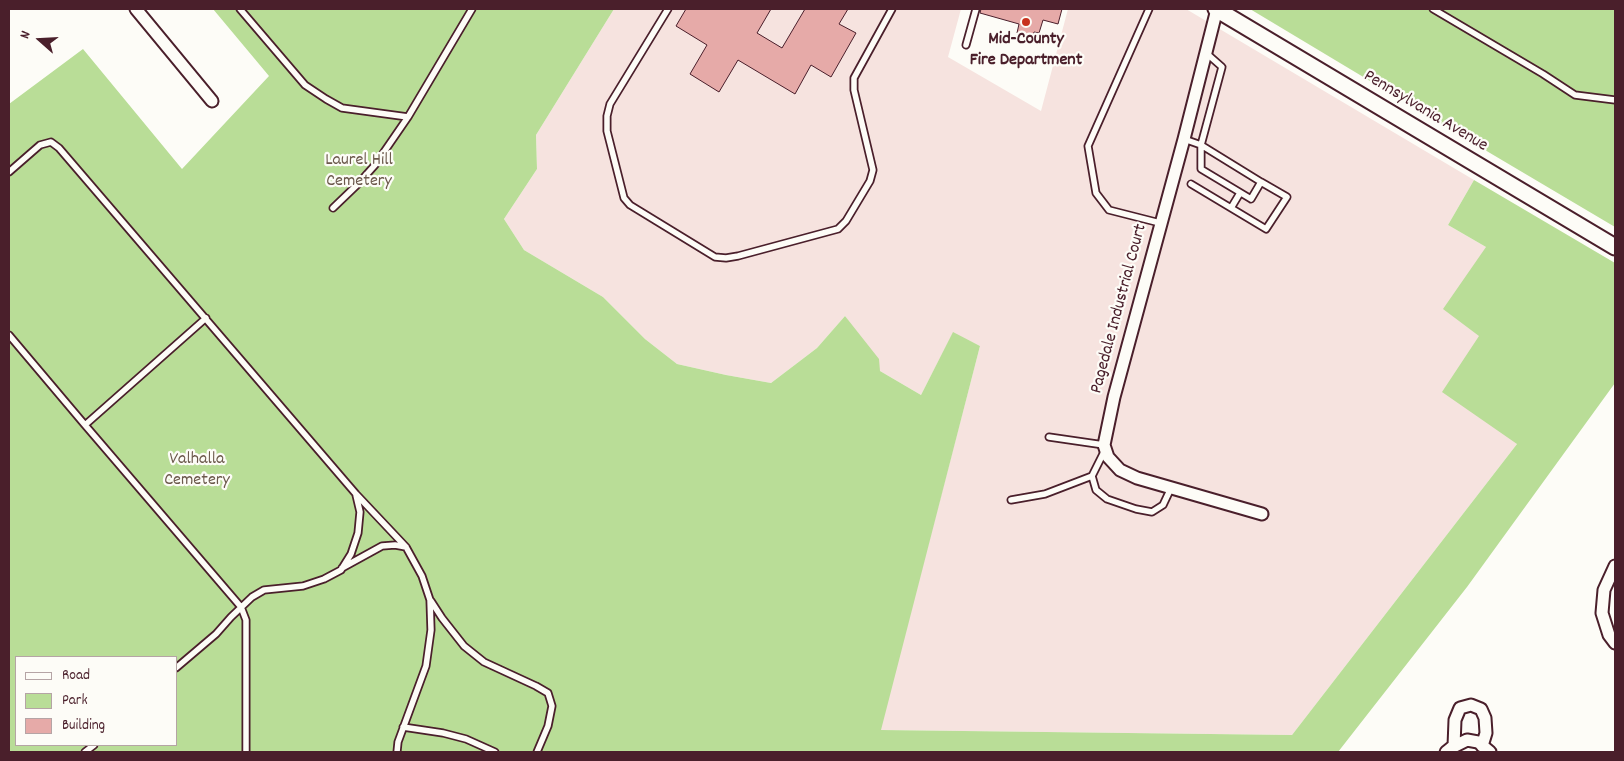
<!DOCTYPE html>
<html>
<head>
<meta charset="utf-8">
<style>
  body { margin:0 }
  #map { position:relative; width:1624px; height:761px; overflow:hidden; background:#fdfcf7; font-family:Dekko,sans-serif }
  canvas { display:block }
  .frame { position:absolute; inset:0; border:10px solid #4a1f2b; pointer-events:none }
  .legend { position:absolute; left:15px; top:656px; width:162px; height:90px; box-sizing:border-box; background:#fdfcf7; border:1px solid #b5a4a5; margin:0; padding:6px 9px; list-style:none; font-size:15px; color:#4a1f2b }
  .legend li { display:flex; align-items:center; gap:10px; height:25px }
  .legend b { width:25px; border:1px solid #b5a4a5 }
  .north { position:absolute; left:15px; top:15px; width:50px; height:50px; -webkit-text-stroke:4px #fdfcf7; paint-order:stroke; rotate:289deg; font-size:14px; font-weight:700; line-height:20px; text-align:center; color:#4a1f2b }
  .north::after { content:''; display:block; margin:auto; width:18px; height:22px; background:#4a1f2b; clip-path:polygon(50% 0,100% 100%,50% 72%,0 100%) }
</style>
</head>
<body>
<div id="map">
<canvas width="1624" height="761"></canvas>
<div class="frame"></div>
<ul class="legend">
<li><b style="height:6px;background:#fdfcf7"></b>Road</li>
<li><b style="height:14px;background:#b9dd97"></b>Park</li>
<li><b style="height:14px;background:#e6aaa8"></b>Building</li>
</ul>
<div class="north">N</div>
</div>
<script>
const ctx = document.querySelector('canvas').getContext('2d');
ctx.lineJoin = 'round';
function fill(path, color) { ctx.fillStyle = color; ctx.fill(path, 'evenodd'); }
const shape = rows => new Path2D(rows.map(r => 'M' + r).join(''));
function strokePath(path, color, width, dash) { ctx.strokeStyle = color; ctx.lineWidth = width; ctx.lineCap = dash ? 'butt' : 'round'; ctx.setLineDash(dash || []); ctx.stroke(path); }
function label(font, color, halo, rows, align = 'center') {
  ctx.font = font + ' Dekko,sans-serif'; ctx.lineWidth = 4.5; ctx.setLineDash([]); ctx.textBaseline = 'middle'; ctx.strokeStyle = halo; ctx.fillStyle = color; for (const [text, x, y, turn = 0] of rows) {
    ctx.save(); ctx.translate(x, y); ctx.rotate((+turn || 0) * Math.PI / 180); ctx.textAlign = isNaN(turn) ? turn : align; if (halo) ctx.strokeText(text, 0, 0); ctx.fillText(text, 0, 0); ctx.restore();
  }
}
fill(shape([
  [614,9,961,9,948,57,1041,111,1068,9,1186,9,1474,180,1448,225,1486,247,1479,336,1517,444,1292,735,880,730,980,346,953,333,921,395,880,371,845,316,817,348,771,383,726,375,677,364,645,339,603,297,524,250,504,219,537,169,536,135]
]), '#f6e3df');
fill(shape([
  [213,9,614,9,536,135,537,169,504,219,524,250,603,297,645,339,677,364,726,375,771,383,817,348,845,316,879,359,880,371,921,395,953,332,980,346,881,730,1292,735,1517,444,1442,392,1479,336,1443,309,1486,247,1448,225,1474,180,1615,263,1615,383,1467,587,1338,752,9,752,9,104,83,49,182,169,269,76],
  [16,657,176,657,176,745,16,745],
  [1250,9,1615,9,1615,227,1490,153]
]), '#b9dd97');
const building = shape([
  [686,9,771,9,757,33,782,48,805,9,848,9,839,24,856,33,831,77,811,65,795,94,738,60,719,92,690,74,707,45,676,26,686,9],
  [981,9,1062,9,1058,24,1043,20,1039,33,1034,32,1033,37,1017,33,1019,24,980,13,981,9]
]);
fill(building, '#e6aaa8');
strokePath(building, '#4a1f2b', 1);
const service = shape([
  [240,9,305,85,326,99,342,108,408,117],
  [668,9,610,104,607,116,607,131,624,198,630,205,715,257,726,258,738,256,838,229,846,221,870,181,873,170,854,90,854,78,892,9],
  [1149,9,1088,146,1096,193,1109,210,1160,223],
  [1433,9,1543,74,1575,95,1615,100],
  [966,45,976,9],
  [1184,139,1201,145,1261,182,1251,199,1201,169,1201,145,1222,67,1205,52],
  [9,172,40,145,51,142,59,148,356,494,406,547,422,576,430,600,431,630,426,666,398,742,397,752],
  [1191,184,1266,229,1287,197,1261,182],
  [333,208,358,184,375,165,408,117,472,9],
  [1231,208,1240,193],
  [206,318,85,425,241,607,246,620,246,752],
  [9,335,85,425],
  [1049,437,1104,445],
  [1092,476,1096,490,1107,499,1136,509,1152,512,1163,505,1171,488],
  [1011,500,1045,494,1092,476,1105,450],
  [342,568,382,546,395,545,406,547],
  [431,601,442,618,464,646,484,662,536,686,548,693,552,706,548,726,537,752],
  [176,668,216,634,231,617,252,597,264,590,303,586,324,579,341,570,351,554,358,533,360,512,356,495],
  [403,727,443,733,466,739,495,752],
  [85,752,94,745]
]);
const minor = shape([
  [136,9,212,101],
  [1217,9,1184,139,1114,397,1104,445,1108,457,1120,470,1137,478,1262,514],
  [1615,566,1604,590,1602,613,1609,635,1615,643],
  [1454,746,1455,720,1460,708,1471,705,1481,709,1485,718,1486,733,1482,746],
  [1446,752,1451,748,1467,740,1478,742,1490,752]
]);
const tertiary = shape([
  [1216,9,1615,247]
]);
strokePath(service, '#4a1f2b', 9);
strokePath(minor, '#4a1f2b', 15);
strokePath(tertiary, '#4a1f2b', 19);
strokePath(service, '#fdfcf7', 5.5);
strokePath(minor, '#fdfcf7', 11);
strokePath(tertiary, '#fdfcf7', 15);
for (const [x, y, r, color] of [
  [1026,22,5,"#c8321e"]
]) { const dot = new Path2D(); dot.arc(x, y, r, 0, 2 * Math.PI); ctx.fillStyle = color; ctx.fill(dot); strokePath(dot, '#fdfcf7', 2); }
label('bold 18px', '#4a1f2b', '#fdfcf7', [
  ["Mid-County",1026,41],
  ["Fire Department",1026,62]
]);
label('18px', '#4a1f2b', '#fdfcf7', [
  ["Pennsylvania Avenue",1425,112,31],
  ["Pagedale Industrial Court",1120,309,-75]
]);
label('18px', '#6b584b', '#fdfcf7', [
  ["Laurel Hill",359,162],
  ["Cemetery",359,183],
  ["Valhalla",197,461],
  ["Cemetery",197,482]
]);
</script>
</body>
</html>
